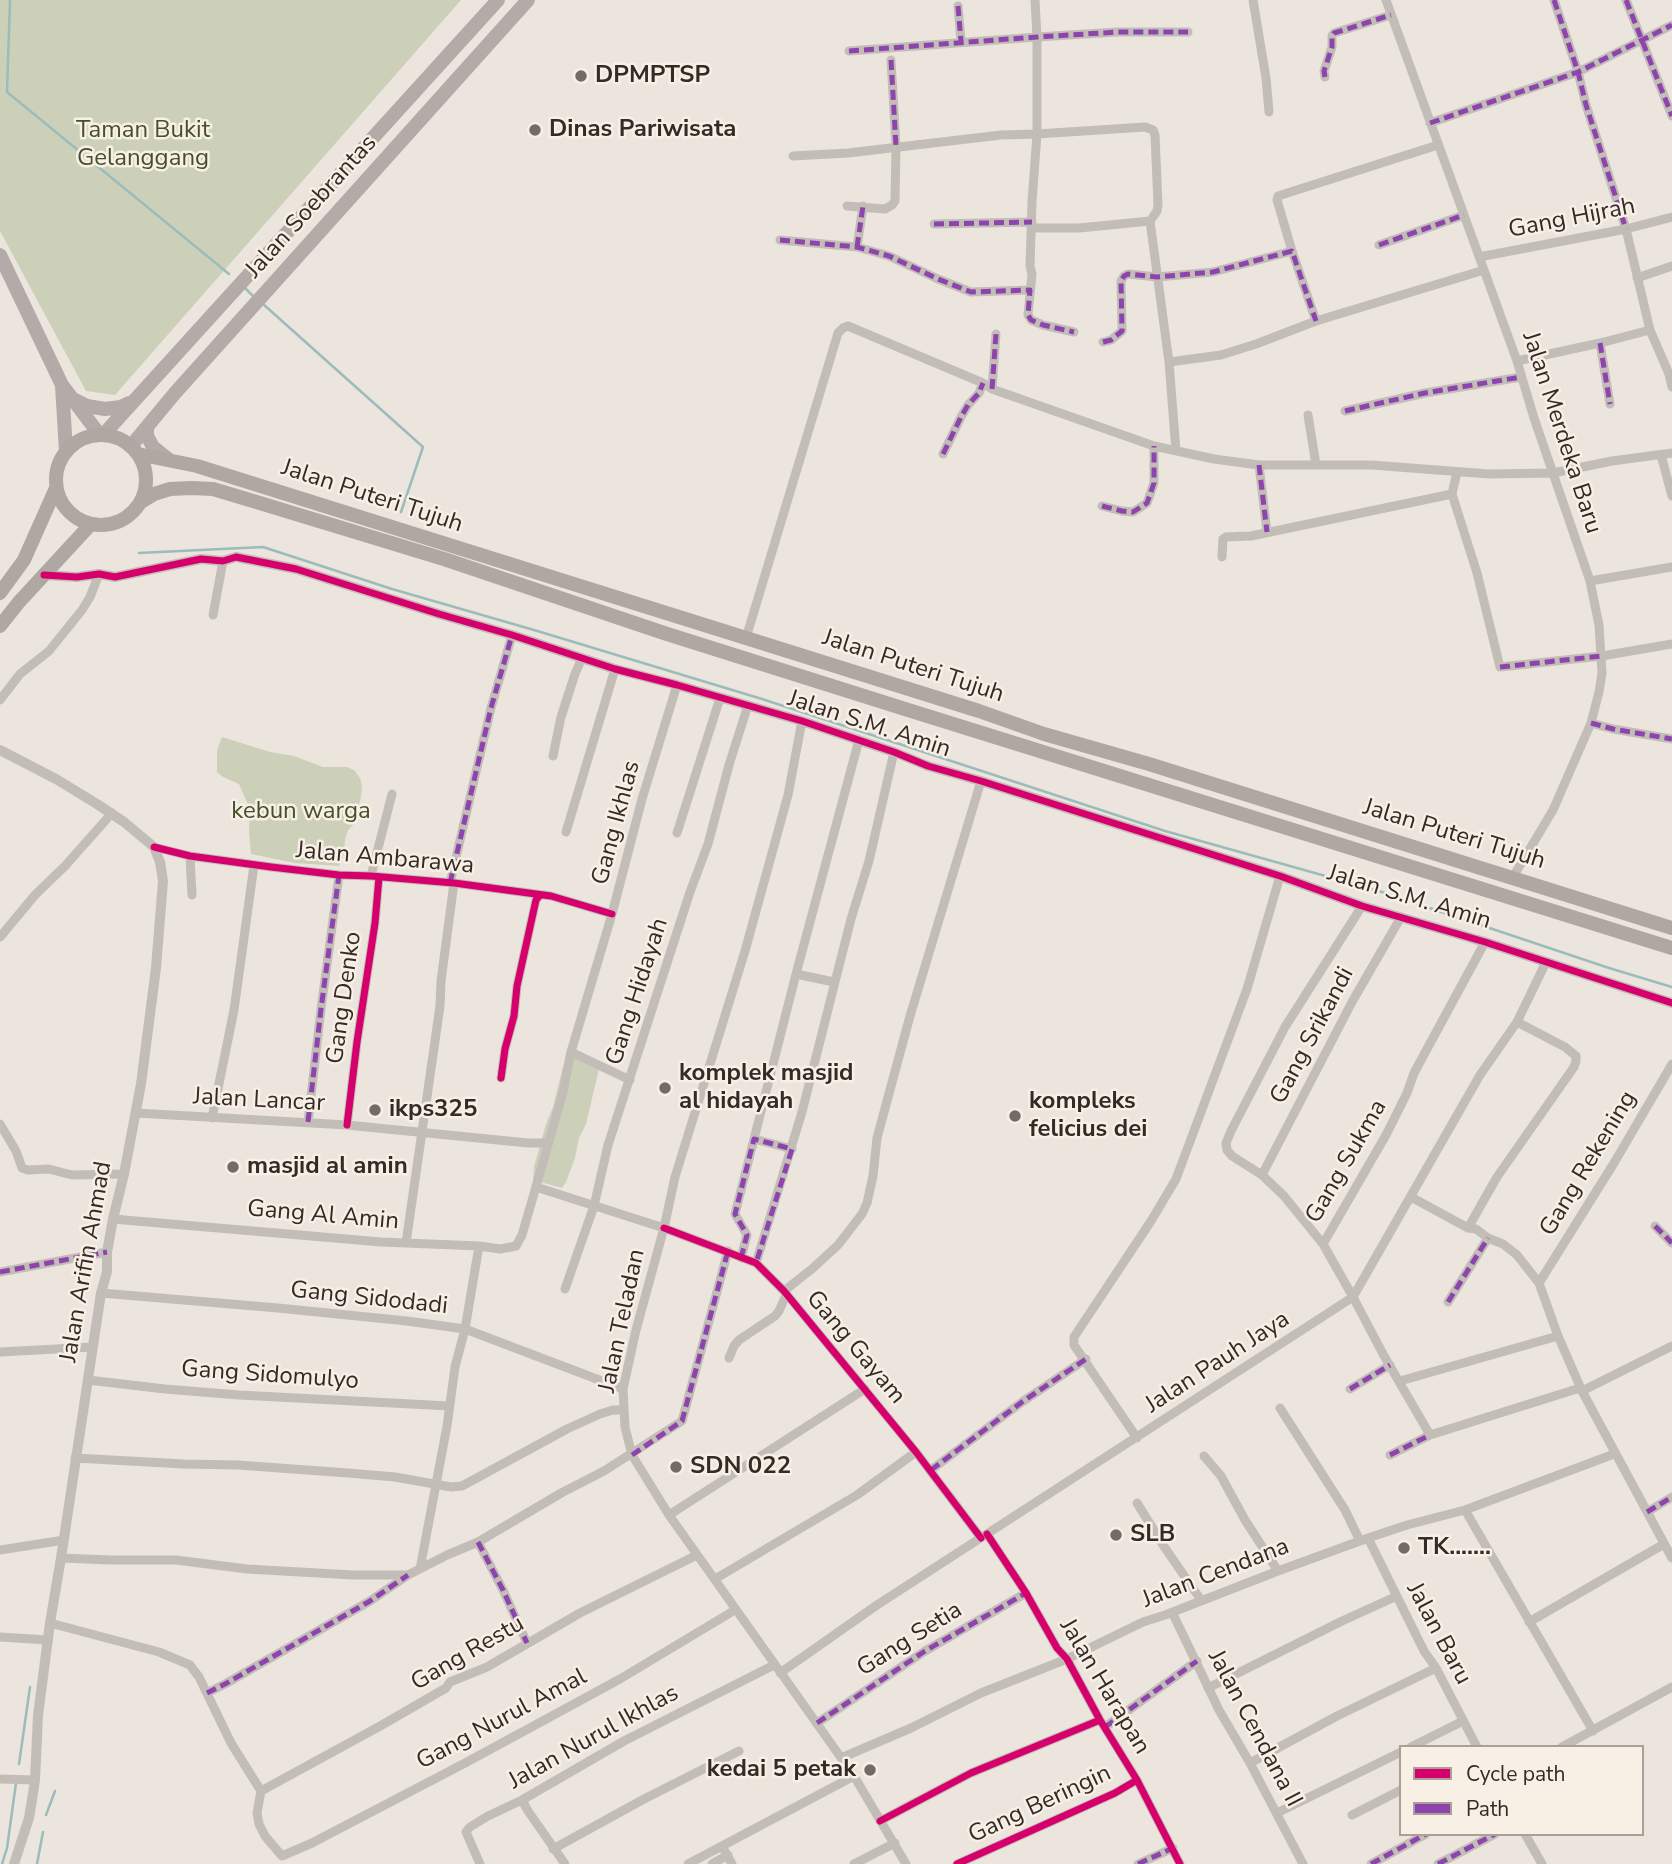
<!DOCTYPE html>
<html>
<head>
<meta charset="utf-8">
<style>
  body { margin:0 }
  #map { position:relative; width:1672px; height:1864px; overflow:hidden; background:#ebe5de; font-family:"Nunito Sans",sans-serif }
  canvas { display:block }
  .legend { position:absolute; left:1399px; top:1745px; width:245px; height:91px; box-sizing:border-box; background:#f8efe5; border:2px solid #aaa099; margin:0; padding:9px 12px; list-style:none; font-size:21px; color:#342a27 }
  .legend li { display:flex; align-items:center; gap:14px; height:35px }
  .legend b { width:35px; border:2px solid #aaa099 }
</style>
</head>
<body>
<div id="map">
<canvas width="1672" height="1864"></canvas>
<ul class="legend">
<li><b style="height:9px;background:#d6006c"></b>Cycle path</li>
<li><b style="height:9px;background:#8e44ad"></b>Path</li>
</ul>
</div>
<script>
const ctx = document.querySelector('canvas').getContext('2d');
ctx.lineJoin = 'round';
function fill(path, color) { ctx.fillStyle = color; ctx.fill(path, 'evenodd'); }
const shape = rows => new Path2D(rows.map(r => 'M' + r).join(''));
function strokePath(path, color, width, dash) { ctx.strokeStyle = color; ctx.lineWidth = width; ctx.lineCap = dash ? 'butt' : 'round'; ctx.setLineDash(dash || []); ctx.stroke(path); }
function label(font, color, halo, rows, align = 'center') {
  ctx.font = font + ' "Nunito Sans",sans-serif'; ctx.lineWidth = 5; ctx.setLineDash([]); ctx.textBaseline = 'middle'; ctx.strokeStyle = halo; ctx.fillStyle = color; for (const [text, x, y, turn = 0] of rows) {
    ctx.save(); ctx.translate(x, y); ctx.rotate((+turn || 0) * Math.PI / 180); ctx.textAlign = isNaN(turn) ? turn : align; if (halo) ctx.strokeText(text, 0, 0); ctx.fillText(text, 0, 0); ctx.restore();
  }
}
fill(shape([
  [0,0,461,0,115,395,86,391,0,231],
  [222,737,270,752,294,756,323,767,347,767,354,770,360,778,362,786,361,797,354,824,348,830,345,839,344,855,339,866,295,863,251,854,249,832,250,809,239,784,223,777,217,772,217,750],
  [567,1051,599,1069,586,1124,579,1138,575,1158,566,1182,562,1188,533,1180,534,1167,546,1124,553,1107]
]), '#ccd0b9');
strokePath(shape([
  [10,0,7,92,229,274],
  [245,288,254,297],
  [263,304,423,447,401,512],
  [139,553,263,547,392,589,534,630,762,699,1165,831,1379,891,1609,968,1672,987],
  [19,1764,30,1687],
  [46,1815,55,1791],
  [2,1864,7,1848,16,1783],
  [37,1864,43,1832]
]), '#9bbcbb', 2.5);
strokePath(shape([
  [1035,0,1037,37,1037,134,1032,202,1030,266,1032,274,1028,315,1031,320,1043,325,1074,332],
  [1253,0,1266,78,1269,112],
  [1386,0,1517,361,1534,418,1590,581,1599,625,1602,673,1599,692,1591,723,1553,810,1513,877],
  [1554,0,1578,72,1586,105,1626,229,1650,330,1669,374,1672,387],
  [1626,0,1672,116],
  [958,6,961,41],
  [849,51,1037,37,1118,32,1188,32],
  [1325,77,1324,71,1332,47,1332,36,1334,33,1391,15],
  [1430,123,1578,72,1672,25],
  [793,156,848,153,1001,135,1037,134,1145,127,1153,130,1155,135,1158,205,1157,211,1150,221,1079,228,1032,228],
  [847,206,885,209,892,205,895,201,896,146,891,60],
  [1150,221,1169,362,1176,451],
  [934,224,1032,222],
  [780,240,857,247,889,256,938,279,971,292,1030,290],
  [1379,245,1464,215],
  [857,247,863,206],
  [1479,257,1626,229,1672,217],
  [1637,278,1672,266],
  [1316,321,1292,251,1277,200,1278,196,1438,145],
  [1103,342,1111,340,1122,331,1121,281,1124,276,1128,274,1157,277,1213,272,1292,251],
  [1600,343,1610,404],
  [1517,361,1600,343,1650,330],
  [1169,362,1221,355,1256,344,1316,321,1484,270],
  [992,389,996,334],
  [1345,411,1425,393,1521,377],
  [1308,415,1316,465],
  [943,454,961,417,968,405,979,393,983,383],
  [1661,455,1672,496],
  [1259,465,1267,532],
  [1457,472,1452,494,1477,573,1500,667,1602,656,1672,644],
  [1102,506,1122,511,1133,512,1147,503,1154,483,1154,446],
  [1222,557,1223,539,1226,537,1251,536,1452,494],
  [1590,581,1672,567],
  [213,615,223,561],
  [746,638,838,333,843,328,848,326,983,383,992,389,1154,446,1214,459,1259,465,1372,465,1489,474,1553,473,1612,461,1672,453],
  [0,700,20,674,49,651,82,610,90,597,99,574],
  [802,721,788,795,745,951,675,1177,664,1228,636,1330,623,1389,625,1427,632,1455,669,1515,854,1776,906,1864],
  [1591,723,1613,729,1672,739],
  [553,756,561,717,575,674,582,658],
  [566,832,615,669],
  [677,833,720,698],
  [154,847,190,856,271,867,339,875,371,876,454,883,551,896,612,914],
  [190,856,192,895],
  [371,876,392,794],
  [450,883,491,708,512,635],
  [0,937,35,895,65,866,112,813],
  [796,974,834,982],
  [501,1078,505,1049,514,1016,517,986,536,900,540,895],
  [630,1080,571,1052,612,914,642,799,677,685],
  [136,1113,347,1125,528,1143,548,1143],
  [212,1118,234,1010,254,865],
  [308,1122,321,1009,339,875],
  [0,1124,16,1151,22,1168,28,1170,49,1169,72,1175,124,1174],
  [347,1125,357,1042,375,923,379,877],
  [754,1139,796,974,859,740],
  [1262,1175,1352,1002,1401,917],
  [536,1187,664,1228,756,1263,784,1291,916,1452,981,1538],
  [1411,1197,1468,1228,1476,1229,1488,1238,1503,1244,1517,1255,1539,1283,1558,1336,1582,1391,1672,1558],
  [113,1219,381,1242,479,1246,500,1249,516,1246,522,1235,542,1166,563,1092,571,1052],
  [1655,1226,1672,1243],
  [1468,1228,1497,1177,1574,1067,1576,1061,1576,1056,1565,1047,1517,1022],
  [406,1243,440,1006,441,981,454,883],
  [1323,1244,1284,1196,1262,1175,1232,1156,1227,1150,1226,1143,1231,1131,1285,1027,1362,906],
  [741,1258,747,1235,735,1214,754,1139,792,1149],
  [756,1263,802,1112,851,919,869,861,894,752],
  [0,1272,107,1252],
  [1539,1283,1614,1163,1672,1064],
  [565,1289,594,1206,608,1145,690,892,708,844,729,765,748,705],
  [784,1291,813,1268,838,1245,862,1214,867,1203,873,1176,877,1138,910,1016,981,781],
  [101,1293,278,1308,407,1321,465,1329,623,1389],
  [1448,1302,1488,1238],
  [0,1352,93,1347],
  [729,1358,734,1346,739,1340,775,1316,779,1311,786,1295],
  [88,1380,165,1389,239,1395,449,1406],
  [1400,1381,1558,1336],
  [1350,1389,1390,1365],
  [1582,1391,1672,1346],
  [1280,1408,1345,1510,1360,1541],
  [1430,1435,1383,1354,1353,1297,1323,1244,1386,1135,1407,1093,1414,1073,1485,942],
  [1137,1438,1074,1345,1074,1337,1151,1221,1176,1179,1247,989,1280,876],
  [1390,1455,1430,1435,1580,1388],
  [1204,1456,1221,1476,1245,1520,1278,1571],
  [75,1458,184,1464,238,1465,348,1473,395,1477,451,1487,462,1486,567,1429,600,1414,613,1410,624,1410],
  [931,1470,1022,1402,1086,1359],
  [1137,1503,1165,1548,1201,1600],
  [1465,1510,1593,1731],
  [1647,1512,1672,1497],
  [669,1515,865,1389],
  [987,1534,1026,1593,1057,1648,1067,1659,1100,1720,1137,1780,1180,1864],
  [1368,1538,1424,1651,1436,1668,1477,1747],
  [478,1542,503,1590,527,1643],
  [0,1550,64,1540],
  [61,1558,110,1560,176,1560,247,1569,353,1575,406,1575],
  [420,1569,447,1426,455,1367,465,1329,479,1246],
  [715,1579,857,1495,916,1452],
  [1172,1612,1219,1710,1250,1763,1303,1864],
  [1529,1622,1664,1544],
  [50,1623,159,1652,190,1665,199,1677,231,1743,261,1791,257,1813,259,1824,265,1836,282,1856,312,1843,467,1762,620,1679,735,1610],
  [0,1637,48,1640],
  [780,1673,877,1605,1353,1297,1480,1075,1517,1022,1546,962],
  [1208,1688,1342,1621,1397,1596],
  [207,1693,225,1684,370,1601,408,1575,447,1555,478,1542,563,1492,604,1471,682,1421,728,1251],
  [817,1723,925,1651,1026,1593],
  [1105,1727,1197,1661],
  [1411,1747,1463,1721],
  [1562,1747,1672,1687],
  [841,1758,911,1728,981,1693,1067,1659,1143,1622,1165,1615,1278,1571,1368,1538,1407,1525,1465,1510,1614,1454],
  [1250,1763,1337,1716,1436,1668],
  [0,1779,35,1780],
  [261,1791,382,1725,446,1688,450,1682,487,1667,580,1613,697,1555],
  [522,1800,528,1811,565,1864],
  [1277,1813,1401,1752],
  [1352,1815,1401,1790],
  [880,1821,971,1773,1100,1720],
  [1525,1834,1542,1864],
  [722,1846,732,1864],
  [553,1849,644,1799,739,1751],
  [480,1864,466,1832,470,1827,488,1816,522,1800,624,1741,774,1665],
  [688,1864,854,1776],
  [712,1864,728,1855],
  [854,1864,895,1843],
  [957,1864,1115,1793,1137,1780],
  [1138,1864,1173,1848],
  [1371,1864,1426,1834],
  [1438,1864,1495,1834]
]), '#c3bdb8', 9);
strokePath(shape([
  [44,575,77,577,99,574,115,577,201,559,223,561,236,557,296,569,439,614,512,635,615,669,677,685,802,721,894,752,928,766,981,781,1280,876,1362,906,1485,942,1672,1003],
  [0,750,56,779,97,804,124,822,154,847,160,862,163,881,156,968,141,1084,124,1174,113,1219,107,1252,107,1272,101,1293,61,1558,50,1623,38,1715,35,1780,31,1806,29,1818,14,1864]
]), '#c3bdb8', 10);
strokePath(shape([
  [0,255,62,385,99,434],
  [62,386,66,451],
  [75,400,87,406,105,409,121,407,129,403],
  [147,427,147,436,153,447,168,459],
  [104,434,498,0],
  [131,446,175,393,528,0]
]), '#b2aba7', 14);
strokePath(shape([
  '56 480a45 45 0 1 1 90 0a45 45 0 1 1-90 0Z',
  [138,454,197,466,979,711,1044,734,1149,764,1672,928],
  [141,502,154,494,170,489,191,488,213,489,263,504,444,559,664,633,905,709,1672,948],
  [0,593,24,560,56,488],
  [0,626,19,602,91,524]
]), '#aea7a2', 14);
strokePath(shape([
  [1554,0,1578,72,1586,105,1626,229],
  [1626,0,1672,116],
  [958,6,961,41],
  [849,51,1037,37,1118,32,1188,32],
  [891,60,896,146],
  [1325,77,1324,71,1332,47,1332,36,1334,33,1391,15],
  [1430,123,1578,72,1672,25],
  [934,224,1032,222],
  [780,240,857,247,889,256,938,279,971,292,1030,290,1028,315,1031,320,1043,325,1074,332],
  [1379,245,1464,215],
  [857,247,863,206],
  [1103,342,1111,340,1122,331,1121,281,1124,276,1128,274,1157,277,1213,272,1292,251,1316,321],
  [1600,343,1610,404],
  [992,389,996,334],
  [1345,411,1425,393,1521,377],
  [943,454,961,417,968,405,979,393,983,383],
  [1259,465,1267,532],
  [1102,506,1122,511,1133,512,1147,503,1154,483,1154,446],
  [1500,667,1602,656],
  [1591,723,1613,729,1672,739],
  [450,883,491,708,512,635],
  [308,1122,321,1009,339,875],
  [1655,1226,1672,1243],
  [741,1258,747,1235,735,1214,754,1139,792,1149,756,1263],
  [0,1272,107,1252],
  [1448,1302,1488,1238],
  [1350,1389,1390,1365],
  [632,1455,682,1421,728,1251],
  [1390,1455,1430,1435],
  [931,1470,1022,1402,1086,1359],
  [1647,1512,1672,1497],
  [478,1542,503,1590,527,1643],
  [207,1693,225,1684,370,1601,408,1575],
  [817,1723,925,1651,1026,1593],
  [1105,1727,1197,1661],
  [1138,1864,1173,1848],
  [1371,1864,1426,1834],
  [1438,1864,1495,1834]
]), '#8e44ad', 5, [10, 5]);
strokePath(shape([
  [44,575,77,577,99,574,115,577,201,559,223,561,236,557,296,569,439,614,512,635,615,669,677,685,802,721,894,752,928,766,981,781,1280,876,1362,906,1485,942,1672,1003],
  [154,847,190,856,271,867,339,875,371,876,454,883,551,896,612,914],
  [501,1078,505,1049,514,1016,517,986,536,900,540,895],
  [347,1125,357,1042,375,923,379,877],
  [664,1228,756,1263,784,1291,916,1452,981,1538],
  [987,1534,1026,1593,1057,1648,1067,1659,1100,1720,1137,1780,1180,1864],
  [880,1821,971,1773,1100,1720],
  [957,1864,1115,1793,1137,1780]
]), '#d6006c', 7);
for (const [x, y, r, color] of [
  [581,76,7,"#746b67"],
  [535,130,7,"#746b67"],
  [665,1088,7,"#746b67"],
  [375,1110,7,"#746b67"],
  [1015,1116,7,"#746b67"],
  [233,1167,7,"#746b67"],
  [676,1467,7,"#746b67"],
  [1116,1535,7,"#746b67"],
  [1404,1548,7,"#746b67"],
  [870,1770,7,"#746b67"]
]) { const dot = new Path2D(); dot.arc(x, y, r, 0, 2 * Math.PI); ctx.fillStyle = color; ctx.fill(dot); strokePath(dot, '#f8efe5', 2.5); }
label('bold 24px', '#342a27', '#f8efe5', [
  ["DPMPTSP",595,76],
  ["Dinas Pariwisata",549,130],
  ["komplek masjid",679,1074],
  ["al hidayah",679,1102],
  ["kompleks",1029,1102],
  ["felicius dei",1029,1130],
  ["ikps325",389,1110],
  ["masjid al amin",247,1167],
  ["SDN 022",690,1467],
  ["SLB",1130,1535],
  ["TK.......",1418,1548],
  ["kedai 5 petak",856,1770,"right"]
], 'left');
label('24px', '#44512b', '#f8efe5', [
  ["Taman Bukit",143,131],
  ["Gelanggang",143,159],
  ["kebun warga",301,812]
]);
label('24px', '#342a27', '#f8efe5', [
  ["Jalan Soebrantas",312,207,-48],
  ["Gang Hijrah",1572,219,-11],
  ["Jalan Merdeka Baru",1561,433,72],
  ["Jalan Puteri Tujuh",372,497,18],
  ["Jalan Puteri Tujuh",913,667,18],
  ["Jalan S.M. Amin",869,725,18],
  ["Gang Ikhlas",617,823,-75],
  ["Jalan Puteri Tujuh",1454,835,17],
  ["Jalan Ambarawa",385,859,5],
  ["Jalan S.M. Amin",1409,898,17],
  ["Gang Hidayah",638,992,-72],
  ["Gang Denko",345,998,-82],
  ["Gang Srikandi",1313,1036,-62],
  ["Jalan Lancar",259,1101,3],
  ["Gang Sukma",1347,1162,-60],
  ["Gang Rekening",1589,1164,-59],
  ["Gang Al Amin",323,1216,5],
  ["Jalan Arifin Ahmad",87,1262,-80],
  ["Gang Sidodadi",369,1299,6],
  ["Jalan Teladan",623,1321,-78],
  ["Gang Gayam",855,1348,50],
  ["Jalan Pauh Jaya",1218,1363,-33],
  ["Gang Sidomulyo",270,1376,4],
  ["Jalan Cendana",1216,1574,-21],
  ["Jalan Baru",1438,1634,62],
  ["Gang Setia",910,1640,-32],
  ["Gang Restu",468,1654,-30],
  ["Jalan Harapan",1104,1687,59],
  ["Gang Nurul Amal",502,1720,-28],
  ["Jalan Cendana II",1254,1729,62],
  ["Jalan Nurul Ikhlas",594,1738,-29],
  ["Gang Beringin",1040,1805,-25]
]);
</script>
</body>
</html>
